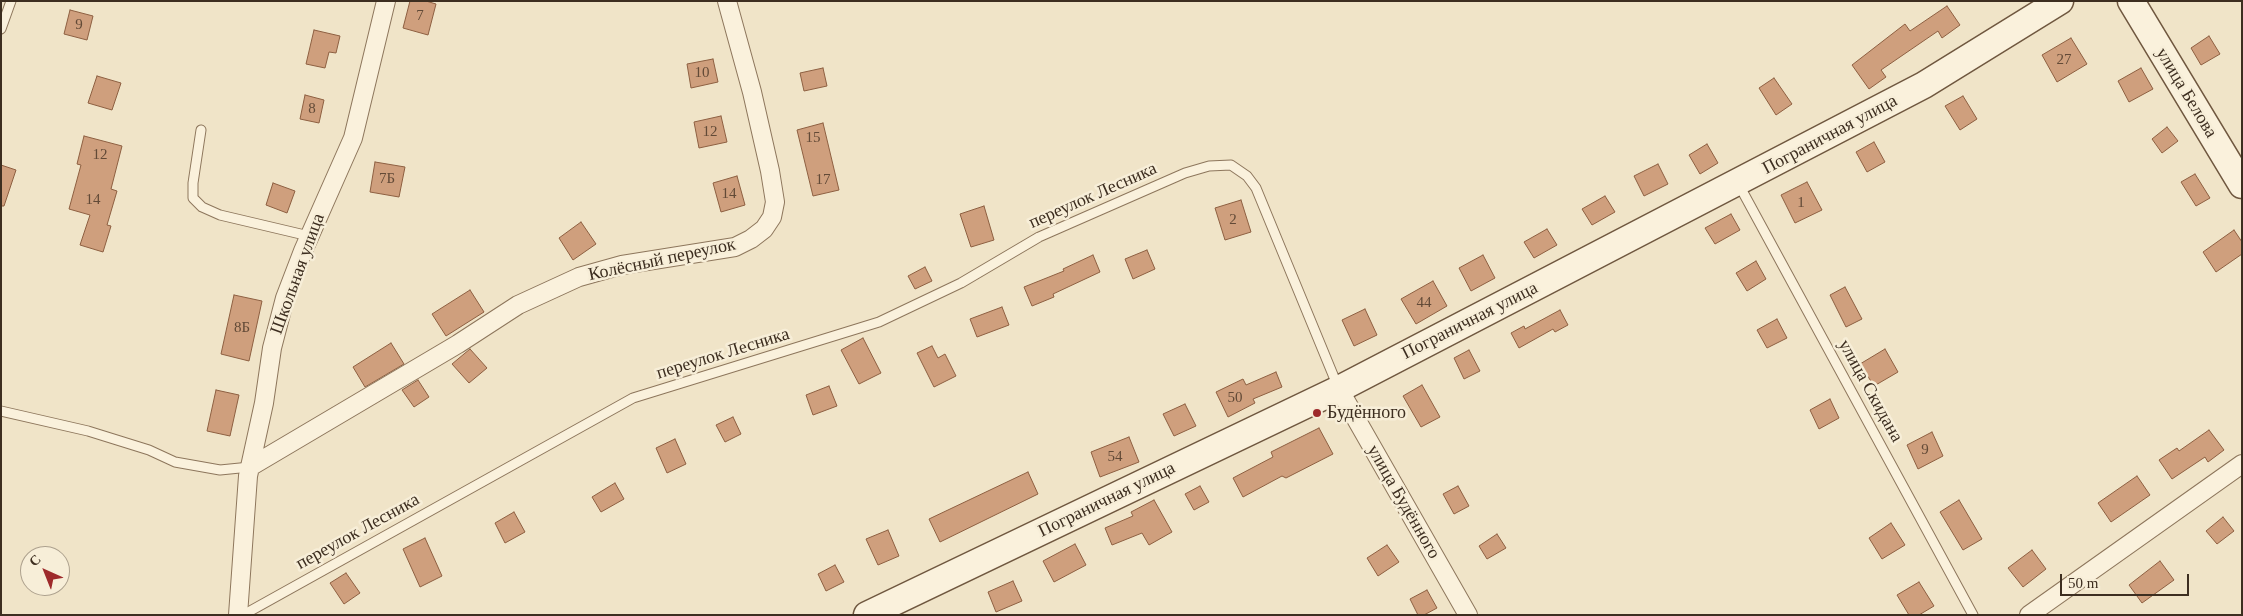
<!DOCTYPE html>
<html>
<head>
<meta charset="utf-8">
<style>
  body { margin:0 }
  #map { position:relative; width:2243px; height:616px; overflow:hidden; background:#f0e4c8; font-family:Georgia,serif }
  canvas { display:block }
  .frame { position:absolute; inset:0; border:2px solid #3d2e20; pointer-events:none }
  .north { position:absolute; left:20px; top:546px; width:50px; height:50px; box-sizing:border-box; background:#f7eed8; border:1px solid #ada18e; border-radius:50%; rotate:316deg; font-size:14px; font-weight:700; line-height:20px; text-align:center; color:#3d2e20 }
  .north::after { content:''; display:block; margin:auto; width:18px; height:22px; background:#9e2a2b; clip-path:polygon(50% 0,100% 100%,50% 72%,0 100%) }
  .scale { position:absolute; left:2060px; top:574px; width:129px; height:22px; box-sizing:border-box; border:2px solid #3d2e20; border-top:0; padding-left:6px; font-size:15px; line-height:18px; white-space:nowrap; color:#3d2e20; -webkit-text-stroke:4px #f7eed8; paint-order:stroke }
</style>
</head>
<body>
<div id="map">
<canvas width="2243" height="616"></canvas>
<div class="frame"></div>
<div class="north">С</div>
<div class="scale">50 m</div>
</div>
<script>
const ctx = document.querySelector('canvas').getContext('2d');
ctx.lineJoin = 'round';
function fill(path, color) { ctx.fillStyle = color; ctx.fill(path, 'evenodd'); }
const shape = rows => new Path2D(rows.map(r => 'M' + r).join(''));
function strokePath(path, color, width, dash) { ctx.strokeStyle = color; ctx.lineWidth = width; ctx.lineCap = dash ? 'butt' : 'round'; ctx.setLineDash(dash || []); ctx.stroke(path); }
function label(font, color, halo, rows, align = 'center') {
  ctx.font = font + ' Georgia,serif'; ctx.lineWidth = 5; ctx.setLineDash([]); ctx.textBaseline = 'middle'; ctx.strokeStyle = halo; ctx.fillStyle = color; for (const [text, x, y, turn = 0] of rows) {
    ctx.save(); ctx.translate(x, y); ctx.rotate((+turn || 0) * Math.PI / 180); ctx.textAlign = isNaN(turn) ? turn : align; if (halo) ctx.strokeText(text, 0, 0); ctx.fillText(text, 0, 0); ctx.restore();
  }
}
const building = shape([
  [410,1,426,1,436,4,428,35,403,28,410,1],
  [1947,6,1960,25,1942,38,1938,31,1881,70,1886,77,1869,89,1852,65,1905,24,1910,31,1947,6],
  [70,10,93,16,87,40,64,34,70,10],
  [314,30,340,36,336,53,329,52,325,68,306,64,314,30],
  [2209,36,2220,54,2201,65,2191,48,2209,36],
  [2071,38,2087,64,2057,82,2042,55,2071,38],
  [713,59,718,82,691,88,687,64,713,59],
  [823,68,827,86,804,91,800,73,823,68],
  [2141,68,2153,89,2129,102,2118,81,2141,68],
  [97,76,121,83,112,110,88,103,97,76],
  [1774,78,1792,104,1776,115,1759,88,1774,78],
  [305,95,324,100,319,123,300,119,305,95],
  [1963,96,1977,119,1960,130,1945,106,1963,96],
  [721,116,727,142,699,148,694,122,721,116],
  [823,123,839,190,813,196,797,130,823,123],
  [2167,127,2178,141,2162,153,2152,139,2167,127],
  [84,136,122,146,111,189,117,191,107,225,111,226,103,252,80,245,90,215,69,209,81,165,77,164,84,136],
  [1874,142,1885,162,1867,172,1856,152,1874,142],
  [1707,144,1718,163,1700,174,1689,155,1707,144],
  [375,162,405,167,399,197,370,192,375,162],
  [1658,164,1668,184,1644,196,1634,176,1658,164],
  [1,165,16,170,4,206,1,206,1,165],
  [2195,174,2210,198,2196,206,2181,182,2195,174],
  [737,176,745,205,721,212,713,183,737,176],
  [1807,182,1822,210,1795,223,1781,195,1807,182],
  [273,183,295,191,287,213,266,205,273,183],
  [1605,196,1615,212,1592,225,1582,209,1605,196],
  [1241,200,1251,232,1225,240,1215,208,1241,200],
  [984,206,994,240,971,247,960,214,984,206],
  [1731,214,1740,230,1715,244,1705,228,1731,214],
  [581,222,596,244,573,260,559,238,581,222],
  [1547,229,1557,245,1534,258,1524,242,1547,229],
  [2234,230,2242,242,2242,254,2216,272,2203,252,2234,230],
  [1147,250,1155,269,1133,279,1125,259,1147,250],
  [1093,255,1100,272,1053,294,1054,297,1032,306,1024,287,1064,271,1063,269,1093,255],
  [1483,255,1495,278,1471,291,1459,268,1483,255],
  [1756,261,1766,279,1747,291,1736,273,1756,261],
  [925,267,932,281,915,289,908,276,925,267],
  [1433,281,1447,306,1416,324,1401,299,1433,281],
  [1845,287,1862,319,1846,327,1830,295,1845,287],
  [470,290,484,312,446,336,432,314,470,290],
  [234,295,262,301,249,361,221,354,234,295],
  [1002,307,1009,325,977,337,970,319,1002,307],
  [1365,309,1377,335,1354,346,1342,320,1365,309],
  [1560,310,1568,325,1555,332,1553,329,1519,348,1511,333,1524,326,1525,329,1560,310],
  [1777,319,1787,338,1767,348,1757,330,1777,319],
  [863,338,881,373,859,384,841,350,863,338],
  [391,343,404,364,365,387,353,367,391,343],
  [932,346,938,358,945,354,956,376,934,387,917,353,932,346],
  [470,349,487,368,469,383,452,364,470,349],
  [1885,349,1898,372,1874,386,1860,364,1885,349],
  [1469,350,1480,371,1464,379,1454,358,1469,350],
  [1276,372,1282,387,1253,399,1255,403,1228,417,1216,392,1243,379,1246,385,1276,372],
  [418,380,429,397,414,407,402,390,418,380],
  [1422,385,1440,417,1421,427,1403,396,1422,385],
  [829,386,837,406,813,415,806,395,829,386],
  [216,390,239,395,230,436,207,431,216,390],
  [1830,399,1839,418,1819,429,1810,410,1830,399],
  [1185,404,1196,426,1174,436,1163,414,1185,404],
  [733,417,741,434,725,442,716,425,733,417],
  [1319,428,1333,454,1286,478,1282,476,1243,497,1233,478,1273,457,1271,452,1319,428],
  [2209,430,2224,450,2208,462,2205,457,2172,479,2159,460,2177,448,2179,451,2209,430],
  [1932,432,1943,456,1918,469,1907,445,1932,432],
  [1129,437,1139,462,1100,477,1091,452,1129,437],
  [675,439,686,464,667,473,656,448,675,439],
  [1028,472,1038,494,940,542,929,519,1028,472],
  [2137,476,2150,495,2111,522,2098,503,2137,476],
  [615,483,624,499,601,512,592,497,615,483],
  [1200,486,1209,502,1194,510,1185,494,1200,486],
  [1458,486,1469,506,1454,514,1443,494,1458,486],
  [1154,500,1172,532,1149,545,1142,533,1112,545,1105,528,1133,516,1131,512,1154,500],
  [1959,500,1982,539,1963,550,1940,512,1959,500],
  [514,512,525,532,505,543,495,523,514,512],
  [2223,517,2234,531,2217,544,2206,531,2223,517],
  [1891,523,1905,545,1882,559,1869,538,1891,523],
  [888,530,899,556,878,565,866,539,888,530],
  [1497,534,1506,548,1487,559,1479,546,1497,534],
  [425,538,442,576,420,587,403,549,425,538],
  [1075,544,1086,565,1054,582,1043,561,1075,544],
  [1387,545,1399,562,1378,576,1367,558,1387,545],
  [2032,550,2046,569,2023,587,2008,568,2032,550],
  [2160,561,2174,580,2142,603,2129,585,2160,561],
  [835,565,844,582,826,591,818,574,835,565],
  [346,573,360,593,344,604,330,583,346,573],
  [1013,581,1022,601,996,612,988,592,1013,581],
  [1919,582,1934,606,1919,615,1909,615,1897,595,1919,582],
  [1427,590,1437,608,1424,615,1418,615,1410,599,1427,590]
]);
fill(building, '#cf9f7d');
strokePath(building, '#8d5f41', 1);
const lane = shape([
  [1,29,11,1],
  [201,130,193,183,193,198,202,207,220,215,309,236],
  [1739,185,1973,615],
  [1,411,88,431,149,450,175,462,220,470,250,467],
  [243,615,633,398,879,322,961,283,1039,237,1185,173,1209,166,1231,165,1247,176,1256,188,1338,387]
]);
const street = shape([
  [1339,389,1468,615],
  [250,467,458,344,518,305,579,277,622,265,735,247,751,239,764,229,772,217,775,202,770,171,752,92,727,1],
  [238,615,248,476,264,403,272,348,285,298,303,251,353,138,386,1],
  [2029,615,2242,464]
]);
const secondary = shape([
  [2131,1,2242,185],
  [867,615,1339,389,1924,85,2060,1]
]);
strokePath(lane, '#8d765c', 11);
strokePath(street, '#8d765c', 20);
strokePath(secondary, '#6f573f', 29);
strokePath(lane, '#faf1dc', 9);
strokePath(street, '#faf1dc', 18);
strokePath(secondary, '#faf1dc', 26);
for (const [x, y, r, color] of [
  [1317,413,5,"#9e2a2b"]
]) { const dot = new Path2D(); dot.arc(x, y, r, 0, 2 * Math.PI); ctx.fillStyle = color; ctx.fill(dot); strokePath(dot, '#f7eed8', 2); }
label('15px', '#624a37', null, [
  ["7",420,16],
  ["9",79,25],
  ["27",2064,60],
  ["10",702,73],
  ["8",312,109],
  ["12",710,132],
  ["15",813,138],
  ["12",100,155],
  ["7Б",387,179],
  ["17",823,180],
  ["14",729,194],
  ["14",93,200],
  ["1",1801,203],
  ["2",1233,220],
  ["44",1424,303],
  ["8Б",242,328],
  ["50",1235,398],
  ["9",1925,450],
  ["54",1115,457]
]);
label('18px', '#3d2e20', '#f7eed8', [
  ["улица Белова",2186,93,59],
  ["Пограничная улица",1830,135,-28],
  ["переулок Лесника",1093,196,-24],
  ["Колёсный переулок",662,260,-12],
  ["Школьная улица",298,274,-70],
  ["Пограничная улица",1470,321,-27],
  ["переулок Лесника",723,354,-17],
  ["улица Скидана",1870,391,61],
  ["Пограничная улица",1107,500,-26],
  ["улица Будённого",1403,502,60],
  ["переулок Лесника",358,532,-29]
]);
label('18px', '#3d2e20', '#f7eed8', [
  ["Будённого",1327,413]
], 'left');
</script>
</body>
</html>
